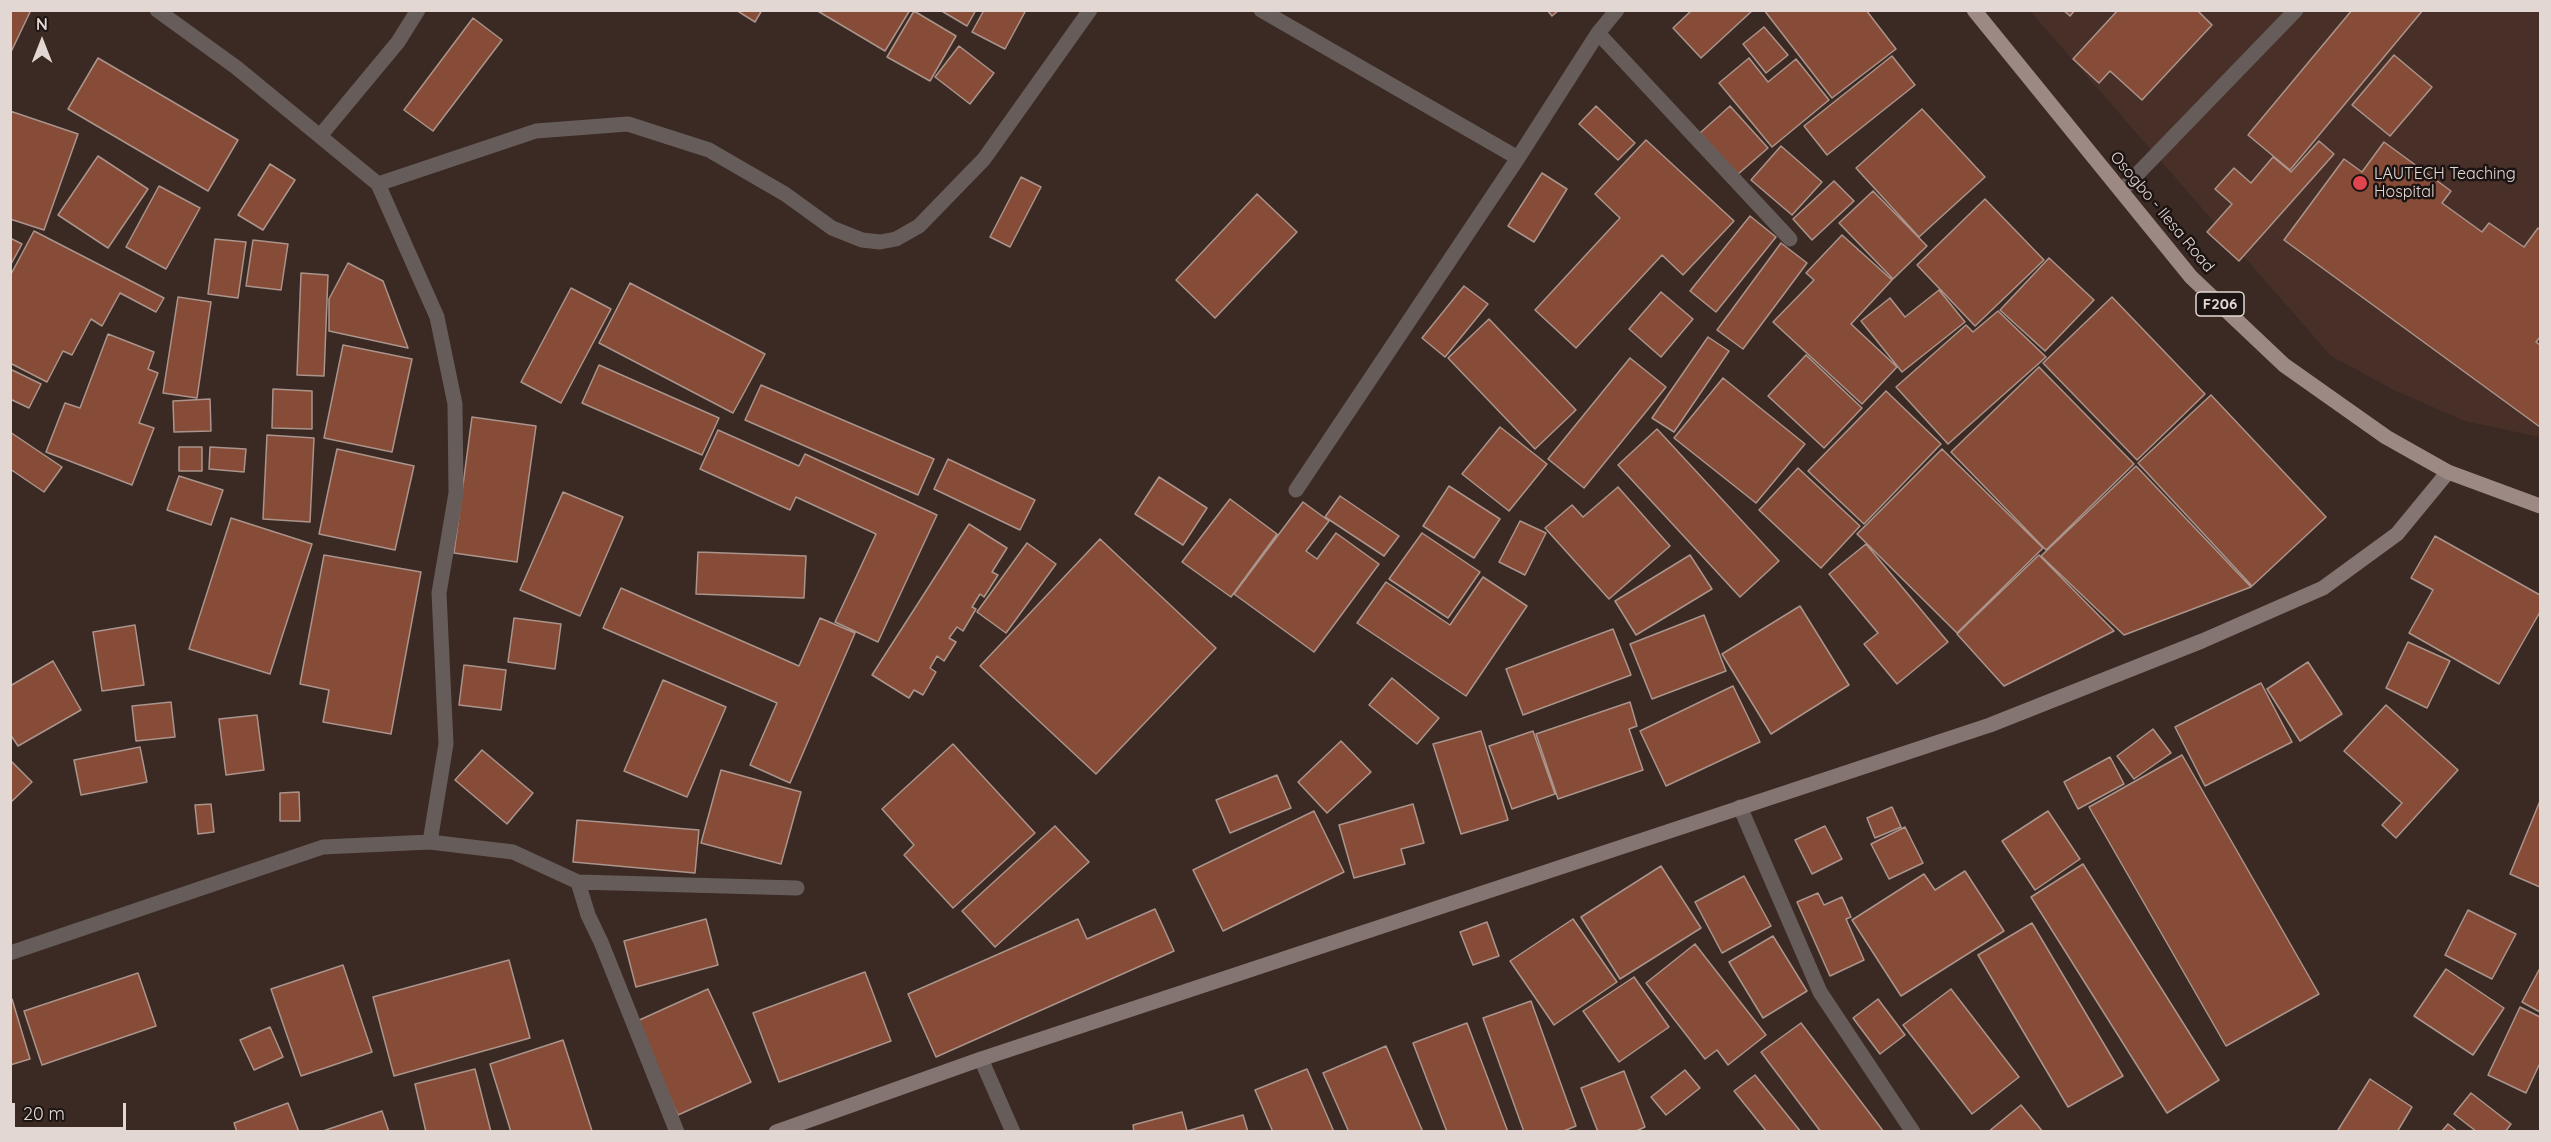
<!DOCTYPE html>
<html>
<head>
<meta charset="utf-8">
<style>
  body { margin:0 }
  #map { position:relative; width:2551px; height:1142px; overflow:hidden; background:#3b2a23; font-family:Quicksand,sans-serif }
  canvas { display:block }
  .frame { position:absolute; inset:0; border:12px solid #e3d7d3; pointer-events:none }
  .north { position:absolute; left:12px; top:12px; width:60px; height:60px; -webkit-text-stroke:4px #1c1412; paint-order:stroke; rotate:0deg; font-size:16px; font-weight:700; line-height:24px; text-align:center; color:#e3d7d3 }
  .north::after { content:''; display:block; margin:auto; width:21px; height:27px; background:#e3d7d3; clip-path:polygon(50% 0,100% 100%,50% 72%,0 100%) }
  .scale { position:absolute; left:12px; top:1103px; width:114px; height:27px; box-sizing:border-box; border:3px solid #e3d7d3; border-top:0; padding-left:8px; font-size:18px; line-height:21px; white-space:nowrap; color:#e3d7d3; -webkit-text-stroke:4px #1c1412; paint-order:stroke }
</style>
</head>
<body>
<div id="map">
<canvas width="2551" height="1142"></canvas>
<div class="frame"></div>
<div class="north">N</div>
<div class="scale">20 m</div>
</div>
<script>
const ctx = document.querySelector('canvas').getContext('2d');
ctx.lineJoin = 'round';
function fill(path, color) { ctx.fillStyle = color; ctx.fill(path, 'evenodd'); }
const shape = rows => new Path2D(rows.map(r => 'M' + r).join(''));
function strokePath(path, color, width, dash) { ctx.strokeStyle = color; ctx.lineWidth = width; ctx.lineCap = dash ? 'butt' : 'round'; ctx.setLineDash(dash || []); ctx.stroke(path); }
function label(font, color, halo, rows, align = 'center') {
  ctx.font = font + ' Quicksand,sans-serif'; ctx.lineWidth = 5; ctx.setLineDash([]); ctx.textBaseline = 'middle'; ctx.strokeStyle = halo; ctx.fillStyle = color; for (const [text, x, y, turn = 0] of rows) {
    ctx.save(); ctx.translate(x, y); ctx.rotate((+turn || 0) * Math.PI / 180); ctx.textAlign = isNaN(turn) ? turn : align; if (halo) ctx.strokeText(text, 0, 0); ctx.fillText(text, 0, 0); ctx.restore();
  }
}
fill(shape([
  [2030,11,2540,11,2540,437,2465,421,2394,390,2331,356]
]), '#483028');
const building = shape([
  [10,10,31,10,10,54,10,10],
  [736,10,762,10,755,22,736,10],
  [816,10,910,10,885,51,816,10],
  [940,10,976,10,967,26,940,10],
  [984,10,1026,10,1005,49,972,32,984,10],
  [1547,10,1559,10,1552,16,1547,10],
  [1692,10,1753,10,1701,58,1673,28,1692,10],
  [1764,10,1866,10,1896,49,1832,98,1764,10],
  [2063,10,2075,10,2070,16,2063,10],
  [2118,10,2197,10,2212,25,2142,100,2110,71,2099,83,2073,59,2118,10],
  [2352,10,2423,10,2290,170,2248,135,2352,10],
  [914,11,956,36,930,81,887,57,914,11],
  [473,18,502,40,433,131,404,110,473,18],
  [1764,27,1788,55,1766,73,1743,44,1764,27],
  [959,46,994,73,970,104,935,77,959,46],
  [2394,55,2432,87,2390,136,2352,105,2394,55],
  [1892,56,1915,85,1827,155,1804,126,1892,56],
  [98,58,238,140,208,191,68,109,98,58],
  [1749,58,1768,82,1796,59,1829,100,1772,147,1719,83,1749,58],
  [1596,106,1635,143,1618,160,1579,124,1596,106],
  [1730,106,1768,148,1737,175,1700,133,1730,106],
  [1922,109,1985,177,1919,237,1856,168,1922,109],
  [10,111,78,134,44,230,10,219,10,111],
  [1646,140,1734,221,1683,275,1662,255,1576,348,1535,310,1620,218,1595,194,1646,140],
  [2319,141,2334,154,2239,261,2207,232,2232,204,2215,189,2234,168,2251,183,2273,157,2291,172,2319,141],
  [2384,142,2451,191,2442,203,2482,232,2489,223,2524,247,2538,228,2540,230,2540,337,2536,342,2540,345,2540,427,2284,240,2344,159,2362,172,2384,142],
  [1781,146,1822,182,1792,215,1751,180,1781,146],
  [98,156,148,189,108,248,58,215,98,156],
  [270,164,295,180,263,230,238,215,270,164],
  [1542,173,1567,189,1534,242,1508,226,1542,173],
  [1021,177,1041,187,1010,247,990,237,1021,177],
  [1834,181,1854,201,1812,240,1793,219,1834,181],
  [159,186,200,208,166,269,126,247,159,186],
  [1873,191,1927,246,1893,279,1839,223,1873,191],
  [1257,194,1297,232,1215,318,1176,280,1257,194],
  [1985,199,2044,260,1975,326,1917,265,1985,199],
  [1750,216,1776,237,1716,312,1690,291,1750,216],
  [34,231,164,298,156,312,120,293,102,326,91,319,72,355,63,351,47,382,10,363,10,276,34,231],
  [1842,235,1892,280,1851,324,1897,367,1862,404,1773,322,1814,280,1806,273,1842,235],
  [10,238,22,244,10,266,10,238],
  [215,239,246,242,238,298,208,294,215,239],
  [253,240,288,244,281,290,246,286,253,240],
  [1781,243,1807,263,1743,349,1717,330,1781,243],
  [2049,258,2094,300,2045,351,2000,310,2049,258],
  [348,263,383,281,408,348,329,331,329,299,348,263],
  [301,273,328,275,324,376,297,375,301,273],
  [630,283,765,354,733,413,599,343,630,283],
  [1464,286,1488,304,1445,357,1422,338,1464,286],
  [571,288,611,309,561,403,521,382,571,288],
  [1939,290,1965,322,1902,372,1861,321,1890,298,1905,317,1939,290],
  [1661,292,1693,319,1661,357,1629,329,1661,292],
  [178,297,211,302,197,398,163,393,178,297],
  [2112,297,2205,394,2137,460,2043,363,2112,297],
  [1998,311,2046,357,1948,444,1896,387,1966,325,1973,332,1998,311],
  [1489,319,1576,410,1535,449,1448,358,1489,319],
  [108,334,154,352,148,369,158,373,139,423,154,428,132,485,46,452,65,403,80,408,108,334],
  [1708,337,1729,351,1674,432,1652,418,1708,337],
  [343,345,412,359,392,452,324,438,343,345],
  [1806,355,1862,408,1824,448,1768,396,1806,355],
  [1630,358,1666,387,1584,488,1548,459,1630,358],
  [599,365,719,418,702,455,582,403,599,365],
  [2039,367,2134,464,2046,550,1951,452,2039,367],
  [10,369,41,384,29,408,10,399,10,369],
  [1723,378,1805,444,1756,503,1674,438,1723,378],
  [761,385,934,459,918,495,745,420,761,385],
  [273,389,312,391,312,429,272,428,273,389],
  [1886,391,1941,444,1864,524,1808,471,1886,391],
  [2211,395,2326,517,2252,586,2138,463,2211,395],
  [210,399,211,431,174,432,173,401,210,399],
  [472,417,536,426,517,562,454,553,472,417],
  [1500,427,1547,464,1509,511,1462,474,1500,427],
  [1657,429,1779,561,1740,597,1618,465,1657,429],
  [718,430,799,466,805,454,937,515,878,642,835,622,876,534,796,497,790,510,700,469,718,430],
  [10,432,62,467,44,492,10,469,10,432],
  [267,435,314,438,310,522,263,519,267,435],
  [179,447,202,447,202,471,179,471,179,447],
  [210,447,246,449,244,472,209,469,210,447],
  [337,449,414,466,395,550,319,534,337,449],
  [1942,449,2043,548,1957,633,1857,534,1942,449],
  [948,459,1035,500,1020,530,934,489,948,459],
  [2136,466,2251,587,2124,635,2041,556,2136,466],
  [1798,468,1860,526,1821,568,1759,510,1798,468],
  [179,476,223,490,211,525,167,510,179,476],
  [1159,477,1207,508,1183,545,1135,514,1159,477],
  [1449,486,1500,519,1474,558,1423,526,1449,486],
  [1618,487,1670,546,1609,599,1545,528,1572,505,1583,517,1618,487],
  [563,492,623,517,580,616,520,590,563,492],
  [1340,496,1399,536,1384,556,1325,517,1340,496],
  [1230,499,1277,534,1231,597,1182,562,1230,499],
  [1303,502,1329,521,1306,551,1317,559,1336,533,1379,564,1314,652,1234,594,1303,502],
  [231,518,312,544,270,674,189,649,231,518],
  [1520,521,1546,533,1525,575,1499,562,1520,521],
  [969,524,1007,548,992,572,998,575,984,597,980,594,972,607,976,609,963,631,957,627,949,638,956,642,944,661,937,656,930,668,936,672,923,695,914,690,909,698,872,675,969,524],
  [1422,533,1480,572,1448,618,1389,579,1422,533],
  [2435,536,2540,595,2540,612,2499,684,2409,633,2433,590,2411,578,2435,536],
  [1100,539,1216,648,1096,774,980,666,1100,539],
  [1027,543,1056,564,1006,633,977,612,1027,543],
  [1866,544,1948,642,1897,684,1864,644,1878,633,1829,574,1866,544],
  [698,552,806,556,804,598,696,594,698,552],
  [324,555,421,572,391,734,323,722,329,690,300,684,324,555],
  [1690,555,1712,589,1636,635,1615,601,1690,555],
  [2039,555,2114,631,2004,686,1957,634,2039,555],
  [1483,577,1527,606,1466,696,1357,623,1386,582,1450,625,1483,577],
  [621,588,799,666,820,618,855,633,790,783,750,765,777,703,603,628,621,588],
  [1800,606,1849,685,1771,734,1722,654,1800,606],
  [1704,615,1726,671,1652,699,1630,644,1704,615],
  [514,618,561,624,555,669,508,662,514,618],
  [135,625,144,685,102,691,93,632,135,625],
  [1613,629,1631,675,1523,715,1506,669,1613,629],
  [2408,642,2450,661,2427,708,2386,688,2408,642],
  [53,661,81,710,18,746,10,734,10,686,53,661],
  [2308,662,2342,714,2300,741,2267,689,2308,662],
  [464,665,506,670,501,710,459,705,464,665],
  [1392,678,1439,718,1417,744,1369,705,1392,678],
  [663,680,726,707,687,797,624,771,663,680],
  [2261,683,2292,742,2205,786,2175,727,2261,683],
  [1733,686,1760,742,1666,786,1640,731,1733,686],
  [171,702,175,737,136,741,132,706,171,702],
  [1630,702,1637,726,1629,729,1643,770,1558,799,1536,734,1630,702],
  [2386,705,2458,770,2396,838,2382,825,2402,803,2344,751,2386,705],
  [257,715,264,770,226,775,219,719,257,715],
  [2153,729,2171,753,2134,779,2117,756,2153,729],
  [1481,731,1508,820,1461,834,1433,744,1481,731],
  [1533,731,1555,794,1512,809,1489,746,1533,731],
  [1341,741,1371,772,1327,813,1298,782,1341,741],
  [953,744,1035,833,953,908,904,855,914,845,882,809,953,744],
  [140,747,147,782,81,795,74,760,140,747],
  [482,750,533,793,507,824,455,780,482,750],
  [2182,755,2319,994,2226,1046,2089,807,2182,755],
  [2110,757,2124,784,2078,809,2064,782,2110,757],
  [10,760,32,782,10,803,10,760],
  [721,770,801,792,781,864,701,843,721,770],
  [1277,775,1291,808,1230,833,1216,800,1277,775],
  [299,792,300,821,280,821,280,793,299,792],
  [2540,801,2540,887,2510,874,2540,801],
  [211,804,214,832,198,834,195,805,211,804],
  [1413,804,1424,843,1401,849,1405,864,1354,878,1339,825,1413,804],
  [1892,807,1901,827,1875,838,1867,818,1892,807],
  [1314,811,1344,872,1223,931,1193,870,1314,811],
  [2048,811,2080,859,2035,890,2002,841,2048,811],
  [577,820,699,830,695,873,573,862,577,820],
  [1055,826,1089,862,995,947,962,911,1055,826],
  [1825,826,1842,859,1812,874,1795,840,1825,826],
  [1905,827,1923,863,1889,879,1871,844,1905,827],
  [2083,864,2219,1080,2167,1113,2031,897,2083,864],
  [1661,866,1701,928,1620,979,1581,917,1661,866],
  [1965,871,2004,931,1901,996,1852,920,1924,874,1935,890,1965,871],
  [1744,876,1771,926,1722,953,1695,902,1744,876],
  [1818,893,1824,905,1842,897,1851,917,1846,919,1864,960,1830,976,1797,902,1818,893],
  [1155,909,1174,951,936,1057,908,994,1078,919,1087,939,1155,909],
  [2468,910,2516,934,2492,979,2445,955,2468,910],
  [706,919,718,965,636,987,624,941,706,919],
  [1573,919,1617,982,1554,1025,1510,961,1573,919],
  [1487,922,1499,956,1473,965,1460,932,1487,922],
  [2032,923,2123,1076,2068,1107,1978,955,2032,923],
  [1773,936,1807,991,1763,1018,1729,962,1773,936],
  [1695,944,1766,1035,1728,1065,1717,1050,1705,1059,1646,983,1695,944],
  [509,960,530,1038,394,1076,373,997,509,960],
  [343,965,372,1052,301,1076,271,989,343,965],
  [2540,968,2540,1012,2522,1002,2540,968],
  [2446,969,2504,1008,2473,1055,2414,1016,2446,969],
  [865,972,891,1041,779,1082,753,1013,865,972],
  [138,973,156,1026,42,1065,24,1011,138,973],
  [1634,977,1669,1027,1619,1062,1583,1011,1634,977],
  [708,989,751,1082,678,1115,635,1022,708,989],
  [1951,989,2019,1077,1972,1114,1903,1025,1951,989],
  [10,999,12,999,30,1059,10,1065,10,999],
  [1878,999,1905,1035,1880,1054,1853,1018,1878,999],
  [1531,1001,1576,1126,1561,1132,1524,1132,1483,1018,1531,1001],
  [2520,1007,2540,1017,2540,1063,2526,1093,2488,1075,2520,1007],
  [1467,1023,1508,1132,1447,1132,1413,1043,1467,1023],
  [1801,1023,1884,1132,1821,1132,1761,1052,1801,1023],
  [270,1027,283,1057,254,1070,240,1040,270,1027],
  [563,1040,592,1131,511,1132,490,1064,563,1040],
  [1386,1046,1423,1132,1349,1132,1323,1073,1386,1046],
  [475,1069,491,1132,426,1132,415,1084,475,1069],
  [1307,1069,1334,1132,1273,1132,1255,1090,1307,1069],
  [1685,1070,1700,1088,1666,1115,1651,1097,1685,1070],
  [1624,1071,1645,1127,1634,1132,1598,1132,1581,1088,1624,1071],
  [1755,1075,1801,1132,1767,1132,1734,1091,1755,1075],
  [2370,1079,2412,1107,2397,1132,2340,1132,2338,1130,2370,1079],
  [2471,1093,2511,1124,2505,1132,2477,1132,2454,1114,2471,1093],
  [288,1103,299,1132,237,1132,234,1123,288,1103],
  [2021,1105,2043,1132,1988,1132,2021,1105],
  [382,1111,389,1132,320,1132,382,1111],
  [1182,1112,1187,1131,1243,1115,1248,1132,1134,1132,1133,1125,1182,1112],
  [2448,1124,2458,1132,2441,1132,2448,1124]
]);
fill(building, '#874c37');
strokePath(building, '#aa948c', 1.5);
strokePath(shape([
  [2121,191,2296,10]
]), '#665c5a', 15);
strokePath(shape([
  [157,10,237,68,378,184,437,317,455,404,456,493,439,593,446,744,430,842],
  [1261,10,1518,158],
  [1598,33,1790,239],
  [320,136,398,42,418,10],
  [378,184,536,131,628,124,709,150,785,194,832,228,862,240,880,242,896,239,919,226,984,159,1090,10],
  [1296,490,1518,158,1598,33,1617,10],
  [1740,807,1820,992,1913,1132],
  [578,882,797,888],
  [10,953,323,847,430,842,513,852,578,882,588,915,601,942,677,1132],
  [981,1059,1013,1132]
]), '#665c5a', 15);
strokePath(shape([
  [776,1132,981,1059,1990,725,2202,641,2323,588,2397,534,2448,472]
]), '#847572', 15);
strokePath(shape([
  [1974,10,2191,277,2284,365,2386,437,2448,472,2540,506]
]), '#9c8984', 15);
for (const [x, y, r, color] of [
  [2360,183,8,"#e0444e"]
]) { const dot = new Path2D(); dot.arc(x, y, r, 0, 2 * Math.PI); ctx.fillStyle = color; ctx.fill(dot); strokePath(dot, '#1c1412', 2); }
for (const [x, y, w] of [
  [2220,304,48]
]) { const box = new Path2D(); box.roundRect(x - w / 2, y - 12, w, 24, 4.5); ctx.fillStyle = '#1c1412'; ctx.fill(box); strokePath(box, '#e3d7d3', 1.5); }
label('bold 15px', '#e3d7d3', null, [
  ["F206",2220,304]
]);
label('16px', '#e3d7d3', '#1c1412', [
  ["LAUTECH Teaching",2374,174],
  ["Hospital",2374,192]
], 'left');
label('16px', '#e3d7d3', '#1c1412', [
  ["Osogbo - Ilesa Road",2162,212,50]
]);
</script>
</body>
</html>
